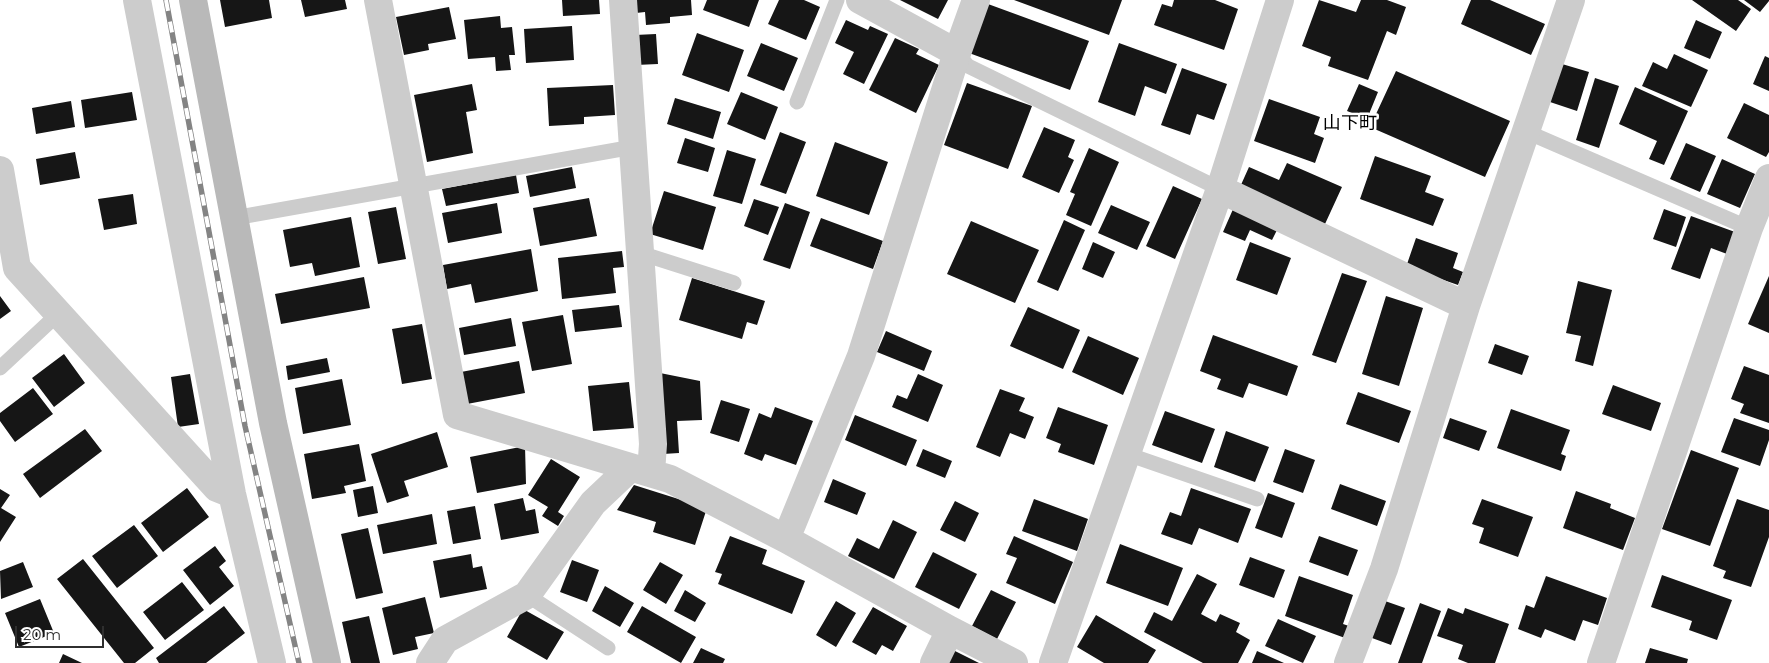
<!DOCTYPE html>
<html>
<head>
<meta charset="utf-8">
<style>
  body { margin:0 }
  #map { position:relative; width:1769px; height:663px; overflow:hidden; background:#fff; font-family:Montserrat,sans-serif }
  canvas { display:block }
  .scale { position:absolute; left:15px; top:626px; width:89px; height:22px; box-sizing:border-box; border:2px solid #2f2f2f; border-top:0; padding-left:6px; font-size:15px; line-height:18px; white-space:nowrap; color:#2f2f2f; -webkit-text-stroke:4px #fff; paint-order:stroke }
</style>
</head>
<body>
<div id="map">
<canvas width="1769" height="663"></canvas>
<div class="scale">20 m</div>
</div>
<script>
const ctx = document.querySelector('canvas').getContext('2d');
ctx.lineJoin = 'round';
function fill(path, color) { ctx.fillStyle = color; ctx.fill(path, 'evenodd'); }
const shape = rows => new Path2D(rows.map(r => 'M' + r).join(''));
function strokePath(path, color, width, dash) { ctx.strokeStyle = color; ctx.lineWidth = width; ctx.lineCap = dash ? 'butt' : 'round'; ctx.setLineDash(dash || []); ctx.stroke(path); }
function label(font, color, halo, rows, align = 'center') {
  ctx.font = font + ' Montserrat,"Noto Sans JP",sans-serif'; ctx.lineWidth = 5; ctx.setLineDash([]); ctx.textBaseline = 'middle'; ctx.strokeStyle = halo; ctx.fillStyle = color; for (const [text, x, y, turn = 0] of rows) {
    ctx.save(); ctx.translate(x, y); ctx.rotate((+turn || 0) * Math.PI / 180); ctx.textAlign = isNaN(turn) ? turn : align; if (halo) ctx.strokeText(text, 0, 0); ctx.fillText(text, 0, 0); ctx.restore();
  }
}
fill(shape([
  [220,0,269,0,272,18,225,27],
  [301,0,345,0,347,9,305,17],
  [562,0,599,0,600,14,563,16],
  [635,0,691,0,692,15,670,17,670,23,646,25,645,12,636,13],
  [707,0,759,0,749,27,703,10],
  [779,0,804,0,820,7,806,40,768,24],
  [900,0,948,0,938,19],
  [1014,0,1122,0,1109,35],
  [1174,0,1215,0,1238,9,1224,50,1154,25,1162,4,1172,7],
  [1319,0,1356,12,1361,0,1387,0,1406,7,1396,35,1387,31,1368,80,1328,66,1331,57,1302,46],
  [1471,0,1490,0,1545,24,1531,55,1461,24],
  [1692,0,1738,0,1751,9,1736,31],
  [1744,0,1769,0,1769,1,1760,12],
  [988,4,1089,41,1070,90,969,53],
  [449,7,456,39,428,44,429,50,404,55,396,17],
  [500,16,501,28,512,27,515,55,509,55,511,70,496,71,495,57,468,59,464,20],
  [846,20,868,30,870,26,888,34,864,84,843,74,854,52,835,43],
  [1696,20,1722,32,1710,59,1684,48],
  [572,26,574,60,526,63,524,29],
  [697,33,744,50,729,92,682,75],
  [656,34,658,64,636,65,635,35],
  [895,38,919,49,916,54,939,65,916,113,869,90],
  [761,43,798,58,784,91,747,76],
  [1119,43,1177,64,1166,94,1145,86,1135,116,1098,102],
  [1674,54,1708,70,1691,107,1642,86,1653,62,1667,69],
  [1765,56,1769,58,1769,91,1753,84],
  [1562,64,1589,72,1577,111,1550,102],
  [1182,68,1227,84,1214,120,1197,114,1190,135,1161,125],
  [1396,71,1510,121,1485,177,1370,127],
  [1595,78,1619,86,1599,148,1576,140],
  [967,83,1032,106,1008,169,944,145],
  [472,84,477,110,466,112,473,153,427,162,414,95],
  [1359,84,1378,92,1367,119,1347,111],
  [613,85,615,115,584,117,584,124,549,126,547,88],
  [1635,87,1688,111,1664,165,1649,159,1657,141,1619,124],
  [132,92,137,120,85,128,81,100],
  [741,92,778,107,765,140,727,124],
  [675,98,721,112,713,139,667,124],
  [1269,99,1320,117,1314,134,1324,138,1315,163,1254,141],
  [71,101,75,127,36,134,32,108],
  [1744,103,1769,115,1769,152,1766,157,1727,138],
  [1044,127,1075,140,1068,157,1074,160,1059,193,1022,177],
  [780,132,806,142,786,194,760,185],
  [685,138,715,148,708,172,677,163],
  [835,142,888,162,869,215,816,196],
  [1686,143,1716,156,1700,192,1670,179],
  [1089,148,1119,162,1091,226,1066,215,1075,194,1070,192],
  [727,150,756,159,742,204,713,196],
  [75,152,80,178,40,185,36,159],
  [1375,156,1431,176,1425,192,1444,199,1433,226,1360,199],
  [1722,159,1755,174,1740,208,1707,194],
  [1287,163,1342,187,1325,224,1240,187,1249,167,1279,180],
  [572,167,576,188,530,197,526,176],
  [516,175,519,193,446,206,442,189],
  [1173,186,1202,199,1175,259,1146,246],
  [664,191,716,207,703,250,650,234],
  [133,194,137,224,104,230,98,199],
  [589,198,597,236,540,246,533,208],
  [754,199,779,207,768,235,744,226],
  [497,203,502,233,448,243,442,213],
  [785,203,810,212,790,269,763,260],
  [1111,205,1150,222,1137,250,1098,233],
  [396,207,406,259,378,264,368,212],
  [1234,207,1279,226,1272,240,1250,230,1245,241,1223,232],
  [1664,209,1686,217,1676,247,1653,239],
  [1691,216,1735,232,1727,254,1711,248,1700,279,1671,269],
  [351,217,360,267,315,276,312,263,290,267,283,230],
  [821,218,883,241,873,269,810,246],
  [1064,220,1085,230,1058,291,1037,282],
  [971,221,1039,250,1015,303,947,274],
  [1416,238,1458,253,1453,268,1463,272,1458,285,1406,267],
  [1093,242,1115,252,1103,278,1082,269],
  [1250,242,1291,258,1277,295,1236,280],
  [531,249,538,291,475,303,471,284,447,289,443,265],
  [622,251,624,267,613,268,616,293,562,299,558,258],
  [1342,273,1367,281,1336,363,1312,355],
  [1769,276,1769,333,1748,324],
  [364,277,370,308,281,324,275,294],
  [692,278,765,301,757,325,747,322,742,339,679,320],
  [1578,281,1612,290,1593,366,1575,361,1581,336,1566,333],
  [0,296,11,311,0,319],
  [1386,296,1423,308,1399,386,1362,374],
  [619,305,622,327,575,332,572,310],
  [1028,307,1080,330,1063,369,1010,346],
  [563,315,572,364,532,371,522,322],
  [511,318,516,346,464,355,459,328],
  [422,324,432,379,402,384,392,329],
  [886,331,932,351,924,371,877,352],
  [1213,335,1298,366,1287,396,1249,383,1243,398,1217,389,1221,379,1200,371],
  [1088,336,1139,358,1123,395,1072,372],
  [1495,344,1529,356,1522,375,1488,363],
  [64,354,85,383,54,407,32,378],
  [327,358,330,372,288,380,286,366],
  [519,361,525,393,467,404,461,372],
  [1744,366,1769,375,1769,423,1740,413,1744,404,1731,399],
  [660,373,700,381,702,420,677,421,679,453,663,454],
  [190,374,199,424,178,427,171,377],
  [918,374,943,385,928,422,892,407,897,395,907,399],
  [342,379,351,425,303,434,295,388],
  [629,382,634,428,593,431,588,386],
  [1613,385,1661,403,1651,431,1602,414],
  [33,388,53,414,15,442,0,421,0,413],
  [1000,389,1025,398,1019,411,1034,417,1025,439,1010,433,1000,457,976,447],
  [1358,392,1411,411,1399,443,1346,424],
  [721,400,750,409,739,442,710,433],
  [775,407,813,421,796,465,765,454,762,461,744,454,759,413,771,418],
  [1058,407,1108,425,1094,465,1058,452,1061,444,1046,438],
  [1511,409,1570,430,1561,454,1566,456,1561,471,1497,448],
  [1165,411,1215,429,1202,463,1152,445],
  [855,415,917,440,906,466,845,440],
  [1450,418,1487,431,1479,451,1443,438],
  [1734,418,1769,430,1769,440,1760,466,1721,452],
  [85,429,102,451,40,498,23,474],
  [1226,431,1269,447,1255,482,1214,467],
  [437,432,448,467,404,481,409,496,387,503,371,454],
  [359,444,366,481,344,486,346,493,312,499,304,454],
  [525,446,526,484,477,493,470,457],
  [923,449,952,461,945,478,916,466],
  [1285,449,1315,460,1303,493,1273,482],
  [1691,450,1739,468,1710,546,1662,529],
  [551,459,580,477,558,512,564,516,558,526,542,516,548,507,528,495],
  [833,479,866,493,857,515,824,502],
  [1340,484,1386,501,1377,526,1331,509],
  [634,485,707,508,695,545,653,532,656,522,617,510],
  [373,486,378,513,358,517,353,490],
  [187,488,209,517,163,552,141,523],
  [1191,488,1251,509,1238,543,1199,528,1192,545,1161,534,1170,512,1181,516],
  [0,489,10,495,1,508,16,517,0,542],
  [1576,491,1611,504,1610,508,1635,518,1623,550,1563,528],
  [1268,493,1295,503,1282,538,1255,528],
  [523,498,526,511,535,509,539,533,501,540,494,504],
  [1034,499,1088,519,1077,551,1022,531],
  [1482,499,1533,517,1518,557,1479,543,1484,528,1472,524],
  [1737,499,1769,510,1769,537,1751,587,1723,578,1726,571,1713,566],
  [955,501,979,513,965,542,940,530],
  [475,506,481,539,453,544,447,511],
  [432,514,437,544,383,554,377,525],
  [893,520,917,532,894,579,848,556,857,538,879,549],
  [134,525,158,556,117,588,92,556],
  [368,528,383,593,356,599,341,534],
  [730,536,767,550,762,564,805,581,792,614,718,584,722,574,715,572],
  [1014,536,1073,562,1055,604,1006,583,1017,558,1006,554],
  [1319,536,1358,550,1348,576,1309,562],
  [1120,544,1183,568,1168,606,1106,583],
  [215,546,226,561,219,567,234,586,210,605,183,570],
  [933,552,977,574,959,609,915,587],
  [471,554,473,568,482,566,487,589,440,598,433,561],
  [1250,557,1285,570,1274,598,1239,585],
  [83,559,154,648,135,663,124,663,57,579],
  [572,560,599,570,587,602,560,592],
  [23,562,33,587,1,599,0,571],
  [660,562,683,575,666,604,643,590],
  [1197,574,1217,584,1201,614,1216,622,1220,614,1240,623,1236,632,1250,640,1238,663,1203,663,1144,632,1154,612,1172,621],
  [1662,575,1732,600,1717,640,1689,630,1692,621,1651,607],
  [1299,576,1353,595,1343,624,1349,626,1345,638,1285,616],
  [1546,576,1607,598,1598,625,1583,620,1575,641,1545,629,1541,638,1518,629,1526,605,1534,608],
  [182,582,204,610,165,640,143,612],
  [605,586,634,603,620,627,592,611],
  [685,590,706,603,695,622,674,611],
  [991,590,1016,602,997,639,972,626],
  [425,597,434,633,415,637,418,649,393,655,382,608],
  [40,599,54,633,19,647,5,613],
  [836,601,856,613,836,647,816,635],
  [1385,601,1405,608,1391,645,1372,638],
  [1420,603,1441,611,1422,663,1398,663],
  [224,606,245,633,206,663,159,663,156,658],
  [642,606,696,637,681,663,627,632],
  [873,607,907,626,893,651,882,645,876,655,852,642],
  [1448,608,1463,614,1465,608,1509,624,1495,663,1468,663,1458,659,1463,645,1437,636],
  [523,609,564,632,547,660,507,637],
  [1096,615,1156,650,1148,663,1104,663,1077,647],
  [369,616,380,663,351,663,342,622],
  [1278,619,1316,636,1303,663,1265,646],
  [701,648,725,659,723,663,693,663],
  [1650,648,1688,659,1687,663,1645,663],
  [955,651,979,663,948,663],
  [1257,651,1284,663,1252,663],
  [63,654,82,663,59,663]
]), '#161616');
strokePath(shape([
  [957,53,968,66,1220,189],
  [797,102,837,0],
  [1527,132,1749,228],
  [234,218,633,147],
  [640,253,734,283],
  [0,368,58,314],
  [1127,454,1257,499],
  [527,595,608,648]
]), '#ccc', 15);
strokePath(shape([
  [137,0,232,494,272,663],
  [378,0,457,415,670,479,786,539,950,630,1014,663],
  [623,0,653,444,651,473],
  [860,0,957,53],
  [0,170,17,268,217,488,232,494],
  [1220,189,1466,306],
  [786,539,861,356,957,53,976,0],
  [430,663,445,640,527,595,593,503,630,468],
  [934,663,950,630],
  [1053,663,1220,189,1280,0],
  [1348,663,1384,569,1466,306,1571,0],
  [1601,663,1749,228,1769,178]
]), '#ccc', 28);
strokePath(shape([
  [193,0,273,423,327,663]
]), '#b9b9b9', 28);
const rail = shape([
  [166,0,245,426,299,663]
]);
strokePath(rail, '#848484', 5.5);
strokePath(rail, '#fff', 4, [11]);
label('18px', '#000', '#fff', [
  ["山下町",1350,124]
]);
</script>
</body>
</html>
